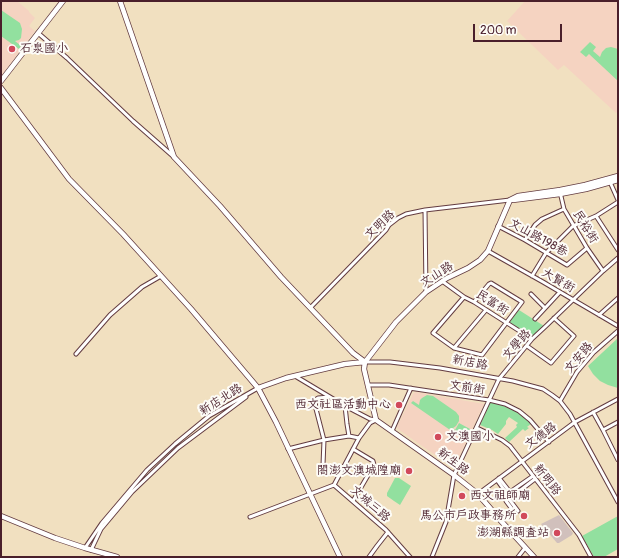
<!DOCTYPE html>
<html>
<head>
<meta charset="utf-8">
<style>
  body { margin:0 }
  #map { position:relative; width:619px; height:558px; overflow:hidden; background:#f1e0c0; font-family:Pangolin,sans-serif }
  canvas { display:block }
  .frame { position:absolute; inset:0; border:2px solid #4a1f2b; pointer-events:none }
  .scale { position:absolute; left:473px; top:24px; width:89px; height:18px; box-sizing:border-box; border:2px solid #4a1f2b; border-top:0; padding-left:5px; font-size:12px; line-height:14px; white-space:nowrap; color:#4a1f2b; -webkit-text-stroke:3px #fdfcf7; paint-order:stroke }
</style>
</head>
<body>
<div id="map">
<canvas width="619" height="558"></canvas>
<div class="frame"></div>
<div class="scale">200 m</div>
</div>
<script>
const ctx = document.querySelector('canvas').getContext('2d');
ctx.lineJoin = 'round';
function fill(path, color) { ctx.fillStyle = color; ctx.fill(path, 'evenodd'); }
const shape = rows => new Path2D(rows.map(r => 'M' + r).join(''));
function strokePath(path, color, width, dash) { ctx.strokeStyle = color; ctx.lineWidth = width; ctx.lineCap = dash ? 'butt' : 'round'; ctx.setLineDash(dash || []); ctx.stroke(path); }
function label(font, color, halo, rows, align = 'center') {
  ctx.font = font + ' Pangolin,"LXGW WenKai TC",sans-serif'; ctx.lineWidth = 4; ctx.setLineDash([]); ctx.textBaseline = 'middle'; ctx.strokeStyle = halo; ctx.fillStyle = color; for (const [text, x, y, turn = 0] of rows) {
    ctx.save(); ctx.translate(x, y); ctx.rotate((+turn || 0) * Math.PI / 180); ctx.textAlign = isNaN(turn) ? turn : align; if (halo) ctx.strokeText(text, 0, 0); ctx.fillText(text, 0, 0); ctx.restore();
  }
}
fill(shape([
  [1,1,17,1,29,11,29,12,35,18,29,26,35,31,1,76],
  [525,1,618,1,618,111,616,113,564,65,558,70,507,21],
  [415,392,484,404,455,465,452,467,398,429,397,427,413,394]
]), '#f5d3c1');
fill(shape([
  [559,515,573,533,572,535,559,543,557,543,541,524]
]), '#d1c0bc');
fill(shape([
  [1,10,20,23,22,29,21,38,19,40,15,41,21,46,19,49,1,36],
  [590,42,596,47,593,51,600,57,602,52,606,48,611,47,618,49,618,81,589,54,586,57,580,52],
  [519,310,544,326,532,338,507,323],
  [618,338,618,388,608,385,600,381,593,374,588,366],
  [427,395,433,396,456,412,459,416,459,421,456,426,453,428,455,430,459,423,470,429,467,435,455,430,453,432,411,403,413,401,419,405,420,400,422,398],
  [490,401,504,405,519,412,532,423,527,427,529,428,525,431,523,429,509,442,505,438,517,427,516,425,518,423,509,417,506,421,506,424,498,434,492,430,480,425],
  [395,478,399,478,411,486,400,505,394,501,387,496,387,493],
  [618,516,618,549,604,557,594,557,582,536]
]), '#92e09f');
const street = shape([
  [38,33,67,58,133,121,174,157],
  [610,182,618,200],
  [560,192,564,209,587,248,603,271],
  [425,210,426,292],
  [596,216,618,250],
  [498,226,525,240,567,265,587,248],
  [525,240,535,225,542,219,564,209],
  [488,251,543,282,618,326],
  [532,276,546,253,573,226,596,216,618,202],
  [442,281,464,297,474,302,532,339],
  [531,294,545,308],
  [464,297,433,333,454,348,482,355,522,302,491,283,489,284,474,302],
  [311,307,386,230,389,225,398,218,406,214,425,210,510,200],
  [599,315,618,298],
  [535,319,560,292],
  [527,346,551,363,574,336,554,318],
  [454,348,486,310],
  [76,354,110,315,142,287,161,276],
  [365,362,390,362,440,368,513,381,543,389,552,395,560,401,570,414,618,502],
  [295,376,345,406,370,419,376,420],
  [368,385,389,385,489,400,505,404,519,411,530,420,549,442],
  [560,401,577,372,594,352,618,331],
  [345,406,347,424,349,436],
  [593,412,603,430,618,460],
  [477,428,502,440,510,446,579,535,591,557],
  [603,430,618,422],
  [392,431,411,388],
  [288,449,324,440,349,436,359,438],
  [353,449,373,461,374,465,353,501],
  [323,465,324,440,316,409,315,400,318,398,329,397],
  [499,478,510,492,509,499,518,511],
  [497,480,507,494,506,501,515,513],
  [334,485,359,438,370,423,376,420],
  [510,492,533,476],
  [478,494,575,422,618,399],
  [509,499,535,479],
  [250,517,334,485,386,530,410,557],
  [85,548,102,523,147,470,175,444,209,416,258,388],
  [91,550,101,529,132,492,178,448,246,397],
  [369,557,377,546,388,532],
  [432,557,446,522,454,475,499,379,532,339,546,326,603,271,618,258],
  [518,557,525,548]
]);
const secondary = shape([
  [120,1,174,157,220,206,281,277,353,353,365,362],
  [1,81,63,1],
  [1,88,69,179,123,234,191,309,258,388,276,422,340,557],
  [513,200,560,194,586,189,618,180],
  [365,362,372,353,396,322,426,292,447,278,468,268,480,260,488,251,510,200,518,196,560,190,585,185,618,176],
  [365,362,364,369,376,420,454,475,478,494,501,521,534,557],
  [258,388,286,378,345,364,365,362],
  [1,516,55,538,85,548,117,557]
]);
strokePath(street, '#633c41', 5);
strokePath(secondary, '#633c41', 6);
strokePath(street, '#fff', 3);
strokePath(secondary, '#fff', 4.5);
for (const [x, y, r, color] of [
  [12,49,4,"#d1495b"],
  [399,405,4,"#d1495b"],
  [438,437,4,"#d1495b"],
  [409,471,4,"#d1495b"],
  [462,496,4,"#d1495b"],
  [524,516,4,"#d1495b"],
  [557,533,4,"#d1495b"]
]) { const dot = new Path2D(); dot.arc(x, y, r, 0, 2 * Math.PI); ctx.fillStyle = color; ctx.fill(dot); strokePath(dot, '#fdfcf7', 1.5); }
label('12px', '#4a1f2b', '#fdfcf7', [
  ["石泉國小",20,49,"left"],
  ["西文社區活動中心",391,405],
  ["文澳國小",446,437,"left"],
  ["閤澎文澳城隍廟",401,471],
  ["西文祖師廟",470,496,"left"],
  ["馬公市戶政事務所",516,516],
  ["澎湖縣調查站",549,533]
], 'right');
label('12px', '#4a1f2b', '#fdfcf7', [
  ["文明路",380,225,-43],
  ["民裕街",585,227,58],
  ["文山路198巷",538,238,29],
  ["文山路",437,275,-32],
  ["大賢街",558,281,30],
  ["民富街",492,303,32],
  ["文學路",517,345,-49],
  ["文安路",579,358,-50],
  ["新店路",470,363,11],
  ["文前街",467,388,9],
  ["新店北路",221,400,-32],
  ["文德路",541,436,-36],
  ["新生路",453,462,37],
  ["新明路",547,480,52],
  ["文城三路",370,504,41]
]);
</script>
</body>
</html>
